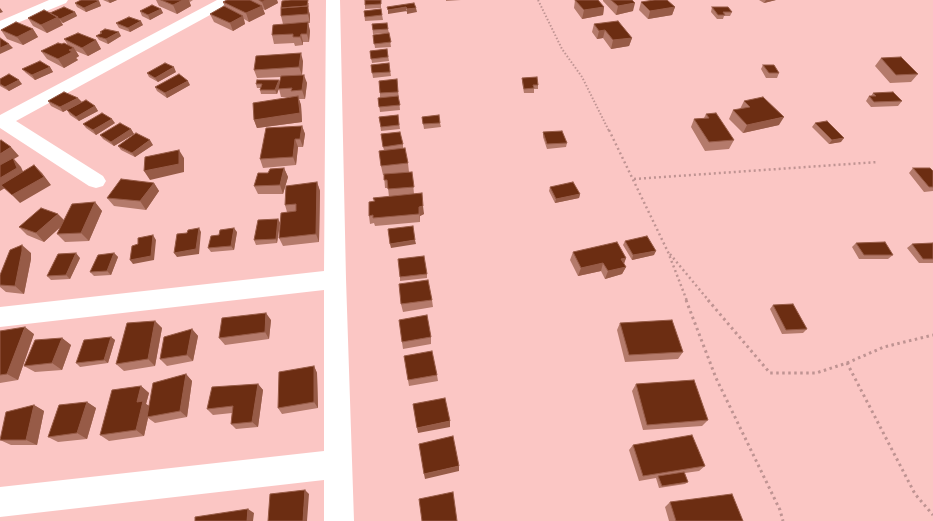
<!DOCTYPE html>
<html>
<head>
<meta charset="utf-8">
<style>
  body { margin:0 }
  canvas { display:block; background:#fbc6c4 }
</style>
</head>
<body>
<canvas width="933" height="521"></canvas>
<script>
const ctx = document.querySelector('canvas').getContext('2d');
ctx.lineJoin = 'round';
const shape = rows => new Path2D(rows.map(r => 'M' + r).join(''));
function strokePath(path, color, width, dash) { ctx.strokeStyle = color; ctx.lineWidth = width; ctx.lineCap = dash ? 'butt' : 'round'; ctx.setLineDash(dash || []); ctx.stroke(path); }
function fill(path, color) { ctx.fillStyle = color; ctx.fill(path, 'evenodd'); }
strokePath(shape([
  [538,0,562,49,582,77,609,131]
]), '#bf9392', 2, [1.5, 2]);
strokePath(shape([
  [609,130,668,252,687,301],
  [634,179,878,162],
  [670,254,709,301]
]), '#bf9392', 2.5, [2, 3]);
strokePath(shape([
  [686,300,716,378,780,510,783,521],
  [708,300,770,373,816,373,847,363,915,494,933,515],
  [847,363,884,347,933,335]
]), '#bf9392', 3, [2.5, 3.5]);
fill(shape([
  [49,0,68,0,66,3,0,30,0,21,49,0],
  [217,0,234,0,232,3,16,121,103,176,106,181,103,186,96,188,89,186,0,128,0,115,217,0],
  [326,0,340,0,346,279,354,521,324,521,324,480,0,517,0,487,324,451,324,290,0,327,0,307,324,271,326,0]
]), '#fff');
fill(shape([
  [103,0,117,0,110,3],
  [156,0,193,0,190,2,189,1,191,6,177,14,159,6],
  [227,0,277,0,278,3,265,10,263,9,265,14,249,22,244,19,245,24,233,31,214,22,210,14,225,7,223,2],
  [381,0,381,8,365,9,365,5],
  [446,0,461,0,446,1],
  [575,0,604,7,603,15,582,19,574,8],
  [603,0,632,0,633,11,616,15,603,1],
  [759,0,776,0,764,3],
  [99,1,101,6,86,12,77,7,75,3],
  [641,2,675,7,672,15,648,19,639,10],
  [309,3,308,8,310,15,310,23,308,23,310,31,309,42,303,42,303,45,295,46,294,43,274,44,272,35,283,24,281,16,281,8],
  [712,7,732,12,730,16,724,16,723,19,717,19,711,12],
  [161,9,163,13,150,20,142,16,140,11],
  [381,9,383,20,365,21,364,11],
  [75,12,77,16,63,23,61,22,63,25,47,33,33,26,28,18,50,13],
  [116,23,143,25,130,32,119,28],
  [372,24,388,29,389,33,373,34],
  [594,24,632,38,629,46,611,49,603,38,597,39,592,32],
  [33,29,38,37,23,45,7,39,1,30],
  [100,32,121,36,108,44,99,40,96,36,101,33],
  [389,33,391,47,375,48,373,35],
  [64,39,96,40,101,49,88,56,76,51,79,56,76,58,78,60,64,68,47,59,41,51,62,44,68,45],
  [387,49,389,61,372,63,370,51],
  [881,58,918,74,911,82,890,83,875,66],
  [303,61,302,75,307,83,305,99,299,99,301,105,302,122,257,128,254,120,293,97,281,97,279,89,277,94,261,94,260,90,261,88,257,88,256,84,279,80,280,82,281,77,257,78,254,70],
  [389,63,391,76,373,78,371,65],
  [763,65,779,73,777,78,766,78,761,69],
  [50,67,53,72,35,80,26,73,22,69],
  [176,72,158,82,149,77,147,73],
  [522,78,538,85,538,89,534,89,534,93,524,93,522,82],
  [0,79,22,84,9,91,0,86],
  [397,79,400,110,380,112,378,98,380,98,380,93],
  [190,85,167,98,157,91,155,87],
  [873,93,902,101,898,106,871,107,866,101,869,96,871,96],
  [48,101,82,102,63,112,51,106],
  [744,101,779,125,743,133,729,119,733,110,740,109],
  [95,106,98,111,79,121,70,115,67,110],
  [706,114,734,140,729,149,705,151,691,127,694,119,704,118],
  [398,115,400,129,381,131,379,117],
  [422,117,440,123,441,127,424,129],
  [115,123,96,135,86,128,83,124],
  [815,123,841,142,829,144,812,127],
  [302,126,305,134,303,147,298,147,296,165,263,168,260,159],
  [131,129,134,134,114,146,103,139,100,135],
  [543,132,567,143,566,147,547,149,543,137],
  [381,134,403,144,403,148,408,163,409,172,397,173,412,172,414,194,424,214,420,216,420,222,375,226,374,223,370,224,369,216,374,202,373,198,389,197,388,188,385,188,384,175,383,175,381,166,384,151],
  [153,145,135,157,121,150,118,146],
  [284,168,288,177,283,194,258,194,254,186,268,173],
  [913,168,933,171,933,191,924,192,909,173],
  [317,182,320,191,319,242,283,246,279,238,287,212,285,205],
  [154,183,159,191,146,210,114,206,107,198],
  [550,187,580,194,579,198,555,203,549,191],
  [95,202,102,211,89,241,65,242,57,234,60,227,44,242,27,235,19,227,64,220],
  [278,219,280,223,277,243,256,245,254,240],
  [237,232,234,250,211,252,208,248],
  [625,241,654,255,632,260,623,245],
  [856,243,893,255,888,259,859,259,852,247],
  [933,243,933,263,919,263,907,248,912,244],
  [573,252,626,258,624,264,626,267,622,274,605,279,601,271,578,276,570,260],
  [31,253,31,259,24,294,6,292,0,287,0,275],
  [114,253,118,257,111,275,94,276,90,272],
  [80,258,70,279,51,280,47,276],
  [427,274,427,278,400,281,400,277],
  [432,300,433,307,403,312,401,304],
  [773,305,807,329,803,333,782,334,770,309],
  [271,320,269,339,225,345,219,338],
  [155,321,162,328,155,366,124,371,116,364],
  [620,323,683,352,678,359,625,362,617,330],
  [192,329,198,336,193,361,167,366,160,359],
  [0,331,34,334,18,380,0,383],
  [111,337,115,340,108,363,80,367,76,363],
  [431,337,431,344,403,349,402,342],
  [62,338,71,345,62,370,35,372,24,366],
  [314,366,317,373,318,408,282,414,278,408],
  [186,374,192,381,187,417,155,423,148,418,144,436,109,441,100,435,141,386,149,393,146,404,149,406],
  [437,375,438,381,409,386,408,380],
  [258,384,263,390,258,427,236,429,231,424,232,413,213,415,207,409],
  [636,384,708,420,702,426,643,430,632,391],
  [87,402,96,408,87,439,58,442,48,437],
  [34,405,44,411,37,445,11,445,0,440],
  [633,445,705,466,699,471,685,473,688,482,685,484,659,488,656,478,639,481,629,450],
  [670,502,743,521,669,521,665,507]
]), '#b47a6b');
fill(shape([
  [108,0,117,0,110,3],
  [183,0,189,0,191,6,177,14,173,5],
  [266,0,277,0,278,3,265,10,262,2],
  [308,0,308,8,310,15,310,23,308,14],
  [766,0,776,0,764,3],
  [99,1,101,6,86,12,84,8],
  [635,3,633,11,616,15,618,6],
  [262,6,265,14,249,22,246,13],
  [406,7,407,11,388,14,388,10],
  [604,7,603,15,582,19,584,10],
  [675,7,672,15,648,19,650,11],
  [0,8,3,12,0,13],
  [416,8,417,12,407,14,407,9],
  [161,9,163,13,150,20,148,15],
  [75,12,77,16,63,23,60,19],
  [243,16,245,24,233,31,230,23],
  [58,17,63,25,47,33,41,25],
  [141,21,143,25,130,32,128,28],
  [308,22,310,31,309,42,307,34],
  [33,29,38,37,23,45,17,37],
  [605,30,603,38,597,39,599,31],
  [119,32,121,36,108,44,106,39],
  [301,34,303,42,303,45,300,37],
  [632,38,629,46,611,49,613,40],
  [96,40,101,49,88,56,82,48],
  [9,44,13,48,0,54,0,48],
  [74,48,79,56,76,58,78,60,64,68,58,59,69,50],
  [301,53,303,61,302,75,299,67],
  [50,67,53,72,35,80,32,75],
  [174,67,176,72,158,82,155,78],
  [304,75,307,83,305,99,302,90],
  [19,80,22,84,9,91,5,87],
  [279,80,280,84,277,94,275,90],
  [188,81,190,85,167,98,165,93],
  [298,96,301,105,302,122,257,128,254,120],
  [78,98,82,102,63,112,60,107],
  [95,106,98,111,79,121,76,117],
  [784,117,779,125,743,133,747,125],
  [112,119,115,123,96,135,93,130],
  [302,126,305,134,303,147,300,139],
  [131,129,134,134,114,146,111,142],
  [844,138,841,142,829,144,832,140],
  [295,139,298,147,296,165,293,157],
  [150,140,153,145,135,157,132,153],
  [11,147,19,156,14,159,21,167,25,176,0,191,0,154],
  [179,150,184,158,184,172,150,180,144,171],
  [34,165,42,173,51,185,20,203,12,195],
  [284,168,288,177,283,194,280,185],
  [317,182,320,191,319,242,316,234],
  [154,183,159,191,146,210,140,201],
  [580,194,579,198,555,203,556,199],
  [95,202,102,211,89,241,81,233],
  [423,206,424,214,420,216,420,222,419,207],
  [58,214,66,222,44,242,36,233],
  [278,219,280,223,277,243,276,239],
  [199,228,201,232,199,254,177,257,174,253],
  [234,228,237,232,234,250,231,246],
  [153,235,156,240,154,260,133,264,130,260],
  [415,240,416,244,391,248,390,244],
  [22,245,31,253,31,259,24,294,15,286],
  [656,251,654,255,632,260,633,255],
  [76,253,80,258,70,279,66,275],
  [114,253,118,257,111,275,107,271],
  [626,258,623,266,621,259],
  [603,263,601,271,578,276,581,268],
  [626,267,622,274,605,279,608,271],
  [266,313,271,320,269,339,265,332],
  [155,321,162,328,155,366,148,359],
  [25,327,34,334,18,380,7,374],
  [192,329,198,336,193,361,187,355],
  [111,337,115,340,108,363,104,360],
  [62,338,71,345,62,370,52,363],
  [314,366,317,373,318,408,314,402],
  [186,374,192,381,187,417,180,411],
  [258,384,263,390,258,427,252,422],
  [141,386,149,393,146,404,151,407,147,417,148,418,144,436,136,430,137,402],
  [87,402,96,408,87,439,77,433],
  [34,405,44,411,37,445,26,440],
  [450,421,450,427,418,433,417,428],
  [459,466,459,471,425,479,424,474],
  [305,490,309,494,307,521,303,521],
  [248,509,254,513,253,521,247,521]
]), '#975b47');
const building = shape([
  [81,0,96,0,99,1,84,8,75,3,81,0],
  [161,0,183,0,173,5,161,0],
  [227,0,250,0,262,6,246,13,223,2,227,0],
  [259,0,266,0,262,2,259,0],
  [290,0,308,0,307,6,281,8,282,1,290,0],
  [365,0,381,0,381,4,365,5,365,0],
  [575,0,598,0,604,7,584,10,575,0],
  [611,0,632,0,635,3,618,6,611,0],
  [654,0,667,0,675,7,650,11,641,2,654,0],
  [414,3,416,8,407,9,406,7,388,10,387,7,414,3],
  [152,5,161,9,148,15,140,11,152,5],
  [224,6,243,16,230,23,210,14,224,6],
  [308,6,308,14,281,16,281,8,308,6],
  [64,7,75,12,60,19,50,13,64,7],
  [712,7,728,7,732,12,723,12,725,15,718,15,712,7],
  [381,9,382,15,365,17,364,11,381,9],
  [44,10,58,17,41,25,28,18,44,10],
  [129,17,141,21,128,28,116,23,129,17],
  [618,21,632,38,613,40,605,30,599,31,594,24,618,21],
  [16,22,33,29,17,37,1,30,16,22],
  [308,22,307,34,301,34,300,37,293,37,293,34,272,35,273,25,308,22],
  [387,23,388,29,373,30,372,24,387,23],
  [105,29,119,32,106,39,96,36,102,33,100,32,105,29],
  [78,33,96,40,82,48,64,39,78,33],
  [389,33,391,42,374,44,373,35,389,33],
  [0,38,9,44,0,48,0,38],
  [58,43,62,44,64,43,74,48,69,50,72,52,58,59,41,51,58,43],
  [387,49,388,57,371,59,370,51,387,49],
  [301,53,299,67,254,70,256,56,301,53],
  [901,57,918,74,896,75,881,58,901,57],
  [40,61,50,67,32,75,22,69,40,61],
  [165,63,174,67,155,78,147,73,165,63],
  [389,63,390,72,372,73,371,65,389,63],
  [763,65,774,65,779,73,769,73,763,65],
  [9,74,19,80,5,87,0,84,0,79,9,74],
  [179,74,188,81,165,93,155,87,179,74],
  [304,75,302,90,291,91,292,88,278,89,281,76,304,75],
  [537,77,538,85,533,85,534,88,524,89,522,78,537,77],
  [397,79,398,92,380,93,379,81,397,79],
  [257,80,279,80,275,90,260,90,262,84,256,84,257,80],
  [64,92,78,98,60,107,48,101,64,92],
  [893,92,902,101,874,102,869,96,876,96,873,93,893,92],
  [298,96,300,113,254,120,253,103,298,96],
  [398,96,400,105,379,107,378,98,398,96],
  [763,97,784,117,747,125,733,110,750,107,744,101,763,97],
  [86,100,95,106,76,117,67,110,86,100],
  [102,113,112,119,93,130,83,124,102,113],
  [716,113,734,140,709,142,694,119,709,118,706,114,716,113],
  [398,115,399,125,381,127,379,117,398,115],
  [439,115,440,123,423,124,422,117,439,115],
  [827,121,844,138,832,140,815,123,827,121],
  [120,123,131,129,111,142,100,135,120,123],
  [302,126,300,139,295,139,293,157,260,159,266,128,302,126],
  [562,131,567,143,547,144,543,132,562,131],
  [400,132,403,144,383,147,381,134,400,132],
  [136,133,150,140,132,153,118,146,136,133],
  [1,140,11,147,0,154,0,141,1,140],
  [405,148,408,163,381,166,379,151,405,148],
  [179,150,179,164,144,171,145,157,179,150],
  [13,158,17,168,0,178,0,165,13,158],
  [34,165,44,177,12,195,1,185,34,165],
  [284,168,280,185,254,186,258,173,268,173,270,169,284,168],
  [913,168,930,168,933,171,933,187,929,187,913,168],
  [412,172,414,187,388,189,387,180,384,180,384,174,412,172],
  [121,179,154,183,140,201,107,198,121,179],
  [317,182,316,234,279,238,281,213,296,211,296,204,285,205,286,186,317,182],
  [573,182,580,194,556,199,550,187,573,182],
  [422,193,423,206,419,207,419,214,373,218,373,215,369,216,369,202,375,201,373,198,422,193],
  [95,202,81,233,57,234,72,204,95,202],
  [41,208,58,214,36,233,19,227,41,208],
  [278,219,276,239,254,240,258,220,278,219],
  [413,226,415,240,390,244,388,229,413,226],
  [199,228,196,249,174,253,177,234,187,233,188,230,199,228],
  [234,228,231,246,208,248,211,236,219,235,220,230,234,228],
  [153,235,151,256,130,260,132,246,138,244,138,238,153,235],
  [647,236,656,251,633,255,625,241,647,236],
  [617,242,626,258,621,259,626,267,608,271,603,263,581,268,573,252,617,242],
  [885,242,893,255,864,255,856,243,885,242],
  [933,243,933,259,923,259,912,244,933,243],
  [22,245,22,251,15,286,0,285,0,275,10,250,22,245],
  [76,253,66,275,47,276,58,254,76,253],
  [114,253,107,271,90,272,98,255,114,253],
  [424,256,427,274,400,277,398,259,424,256],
  [428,280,432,300,401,304,399,284,428,280],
  [793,304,807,329,786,330,773,305,793,304],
  [266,313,265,332,219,338,222,318,266,313],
  [427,315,431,337,402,342,399,320,427,315],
  [672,320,683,352,629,355,620,323,672,320],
  [155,321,148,359,116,364,127,323,155,321],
  [25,327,7,374,0,375,0,331,25,327],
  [192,329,187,355,160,359,164,337,192,329],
  [111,337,104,360,76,363,84,340,111,337],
  [62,338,52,363,24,366,35,340,62,338],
  [432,351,437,375,408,380,404,356,432,351],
  [314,366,314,402,278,408,279,372,314,366],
  [186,374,180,411,147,417,153,383,186,374],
  [694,380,708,420,647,425,636,384,694,380],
  [258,384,252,422,231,424,233,406,207,409,212,387,258,384],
  [141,386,137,402,143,401,136,430,100,435,112,390,141,386],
  [445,398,450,421,417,428,413,404,445,398],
  [87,402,77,433,48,437,59,405,87,402],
  [34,405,26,440,0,440,6,412,34,405],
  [692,435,705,466,643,476,633,445,692,435],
  [453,436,459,466,424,474,419,444,453,436],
  [684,472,688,482,662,486,658,476,684,472],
  [305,490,303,521,268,521,270,494,305,490],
  [453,492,457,521,422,521,419,499,453,492],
  [732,494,743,521,676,521,670,502,732,494],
  [248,509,247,521,195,521,195,517,248,509]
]);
fill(building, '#6c2d12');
strokePath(building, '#975b47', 1);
</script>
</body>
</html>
